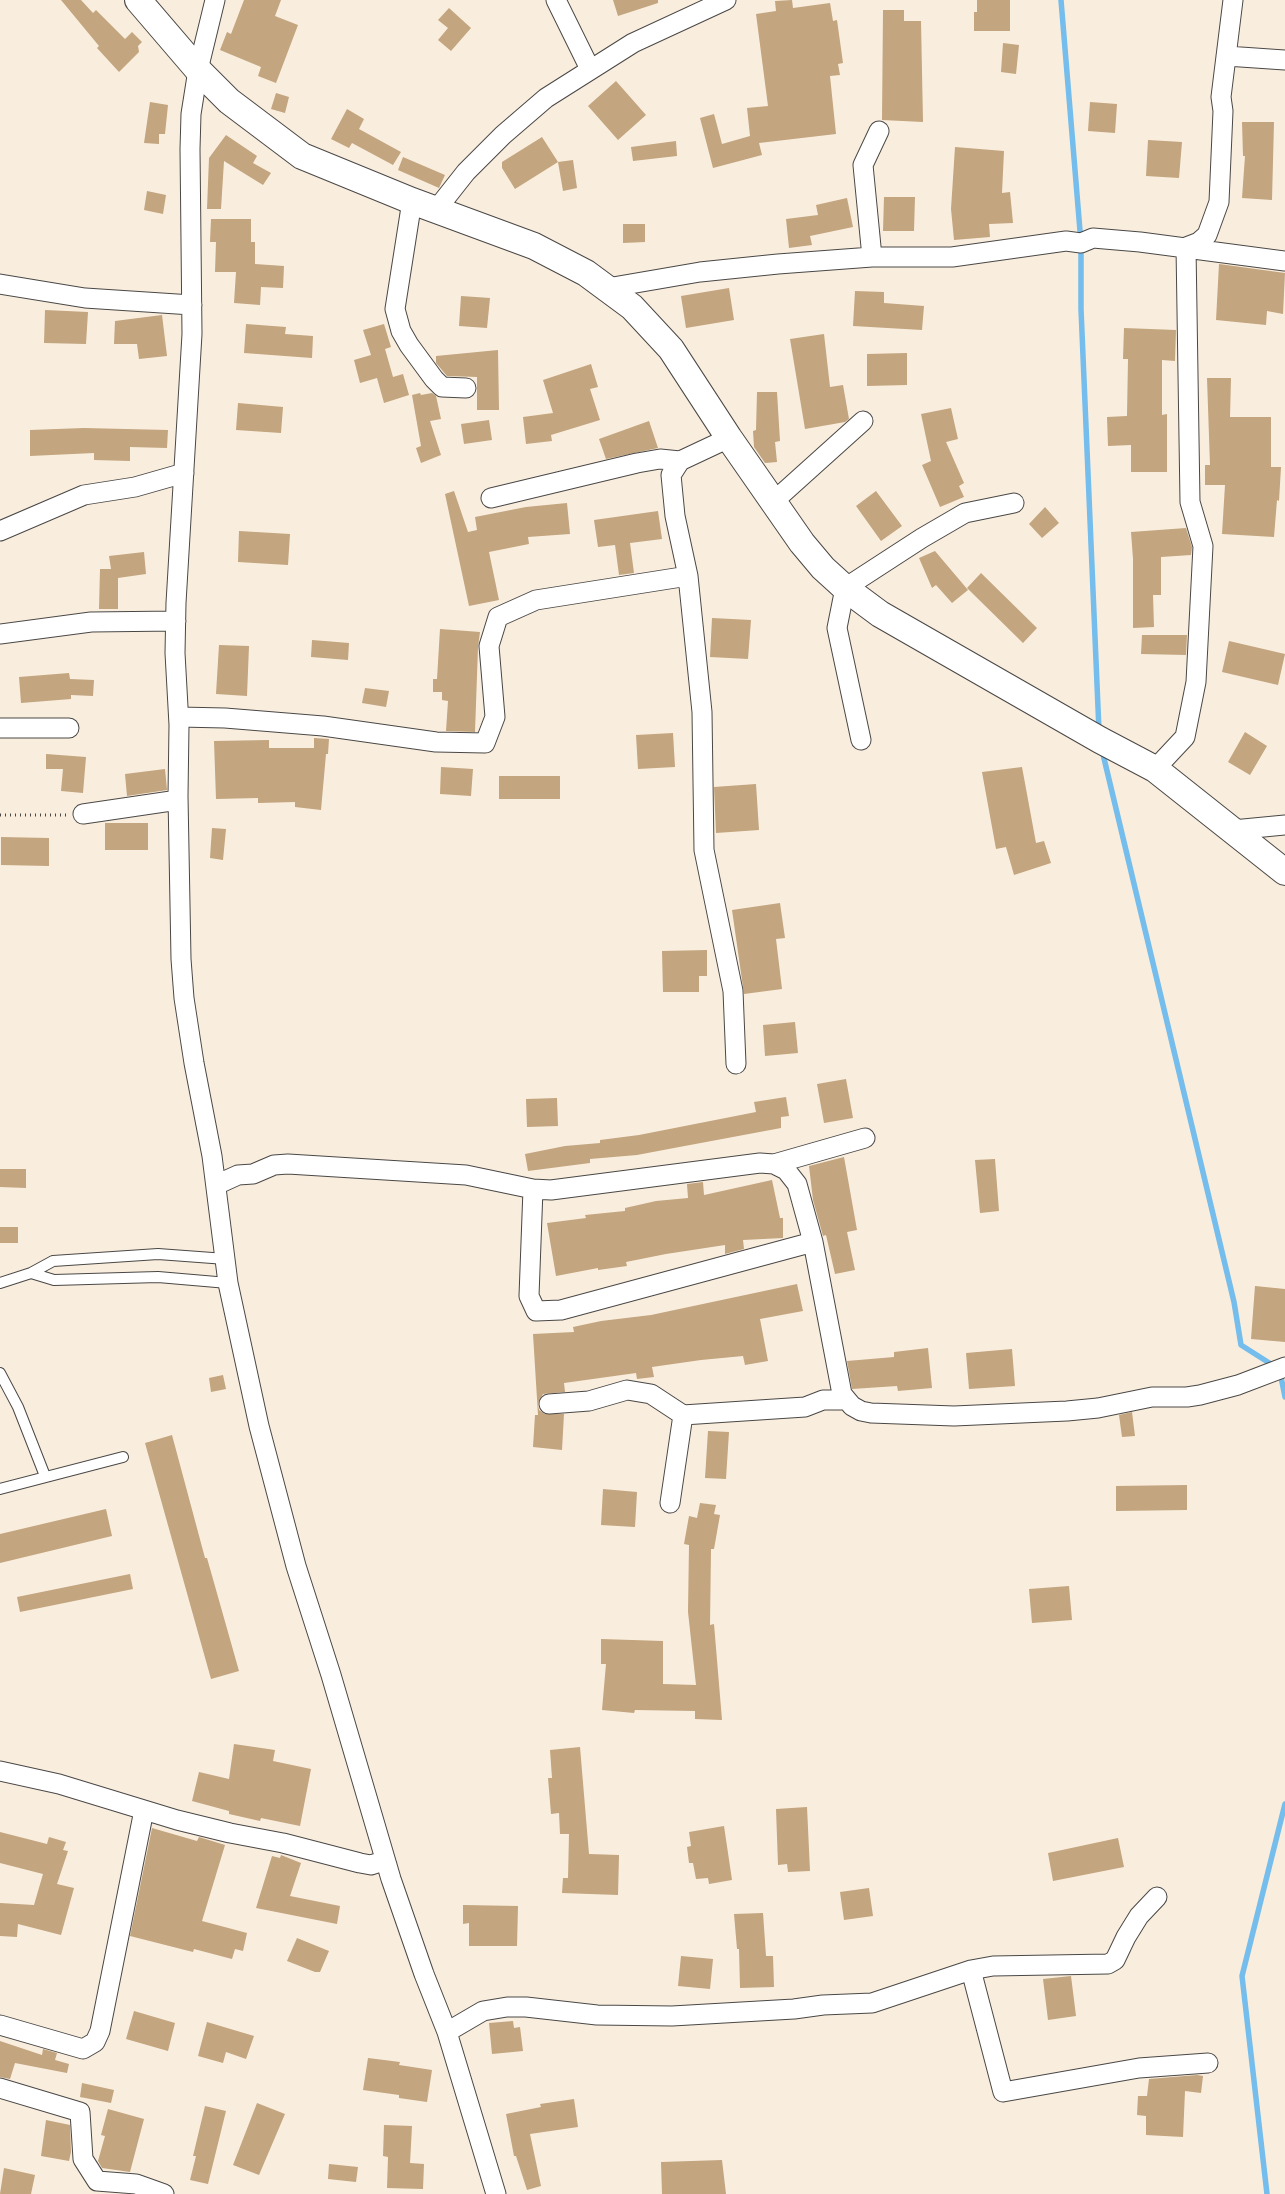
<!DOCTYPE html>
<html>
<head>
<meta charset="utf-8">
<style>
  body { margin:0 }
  canvas { display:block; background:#f9eddd }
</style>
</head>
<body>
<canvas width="1285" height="2194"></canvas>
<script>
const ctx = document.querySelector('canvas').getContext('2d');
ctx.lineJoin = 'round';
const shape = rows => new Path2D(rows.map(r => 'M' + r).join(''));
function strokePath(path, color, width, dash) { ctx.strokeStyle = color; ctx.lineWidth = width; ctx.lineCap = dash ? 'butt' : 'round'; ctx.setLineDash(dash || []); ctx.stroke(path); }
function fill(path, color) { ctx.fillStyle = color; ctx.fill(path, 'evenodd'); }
strokePath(shape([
  [1061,0,1081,243,1081,309,1099,731],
  [1102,750,1234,1302,1241,1345,1274,1366],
  [1280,1372,1285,1397],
  [1267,2194,1242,1976,1285,1804]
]), '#74bdec', 5.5);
fill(shape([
  [61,0,81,0,93,13,96,10,125,39,132,32,142,42,138,46,139,52,119,72,97,48,99,46],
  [244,0,281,0,275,16,298,25,276,83,258,76,261,67,220,50,227,32,231,34],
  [613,0,658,0,658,3,618,16],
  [792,0,793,8,830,3,833,21,837,20,843,63,838,64,840,75,830,76,836,134,759,143,762,155,713,168,700,118,714,114,722,144,750,136,747,108,768,106,756,14,776,11,775,1],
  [977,0,1010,0,1010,31,974,31,974,12,977,12],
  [449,8,471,28,451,51,438,40,448,28,438,20],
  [883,10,904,10,904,21,921,21,923,122,882,120],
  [1003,43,1019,45,1016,74,1001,72],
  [616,81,646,115,618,140,588,106],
  [276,93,289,97,285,113,271,109],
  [150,102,168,105,165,134,159,134,159,144,144,143],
  [1090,102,1117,104,1115,133,1088,131],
  [347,109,364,119,359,129,401,152,393,165,352,143,349,148,331,139],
  [1242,122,1274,122,1272,200,1242,198,1245,156,1243,156],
  [226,135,257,156,253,163,271,173,263,185,224,161,221,209,207,209,209,158],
  [542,137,558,162,515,189,502,168,502,162],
  [1148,140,1182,142,1179,178,1146,176],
  [676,141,677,156,633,161,631,147],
  [955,147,1004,151,1002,193,1010,192,1013,223,989,224,990,237,954,240,951,209],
  [403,157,445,175,439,188,398,170],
  [573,160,577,188,563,191,558,162],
  [147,191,166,195,163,214,144,210],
  [884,197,915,197,914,231,883,231],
  [847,198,853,227,810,236,812,245,789,248,786,219,818,215,816,205],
  [211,219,251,219,251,242,255,242,255,264,284,266,283,288,261,287,260,305,234,303,236,272,215,272,216,242,210,242],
  [623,224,645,224,645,242,623,243],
  [1219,264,1285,273,1283,314,1267,311,1266,325,1216,320],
  [729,288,734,320,686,328,681,296],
  [855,291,884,292,884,303,924,306,922,330,853,326],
  [461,296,490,298,487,328,459,326],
  [45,310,88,312,86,344,44,343],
  [162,315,167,356,139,359,137,344,114,344,115,321],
  [246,324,286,327,285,334,313,336,312,358,244,353],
  [384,324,391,347,385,349,393,377,403,374,409,395,384,403,377,378,360,383,354,360,371,355,363,330],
  [1124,328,1176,330,1175,361,1162,360,1162,415,1167,414,1167,472,1131,472,1131,445,1108,446,1107,417,1127,416,1128,359,1123,359],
  [824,334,830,387,843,385,849,419,845,422,805,429,790,339],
  [498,350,499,410,477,410,477,377,447,376,436,363,436,356],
  [907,353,907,385,867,386,867,354],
  [591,364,598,387,590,389,600,420,551,435,552,441,526,444,523,417,553,413,543,380],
  [1207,378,1231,378,1230,417,1271,417,1271,467,1281,467,1279,501,1277,500,1274,537,1222,534,1225,485,1205,485,1205,465,1210,465],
  [757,392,777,392,780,441,775,442,777,462,765,463,754,447,753,431,756,430],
  [420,393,421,395,432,393,436,396,441,419,430,421,441,455,421,463,416,448,421,446,412,395],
  [238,403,283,407,281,433,236,430],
  [951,408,958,439,946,442,964,483,959,486,964,497,940,507,922,465,931,461,921,414],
  [489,420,492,440,464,444,461,424],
  [649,421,658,448,606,459,599,439],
  [84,428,168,430,167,448,130,447,130,461,94,460,94,453,30,456,30,430],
  [454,491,468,532,477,530,475,517,526,507,567,503,570,534,528,537,529,544,489,552,499,600,469,606,445,494],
  [876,491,902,526,881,541,856,506],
  [1045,507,1059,523,1042,538,1029,524],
  [658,511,662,539,630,543,634,573,619,575,615,545,598,547,594,520],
  [1186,528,1192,547,1191,555,1161,557,1161,595,1153,595,1154,627,1133,628,1133,559,1131,532],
  [239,531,290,534,288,565,238,562],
  [935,551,968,590,952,603,936,585,932,588,919,558],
  [144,552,146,574,118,578,118,609,99,609,100,569,111,569,109,556],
  [981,573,1037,628,1023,643,967,588],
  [712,618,751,620,748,659,710,657],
  [440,629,480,632,478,647,475,732,446,731,448,701,442,700,442,692,433,692,433,679,437,679],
  [1142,635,1187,635,1186,655,1141,654],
  [312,640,349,643,348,660,311,657],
  [1229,641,1285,654,1278,685,1222,672],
  [219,645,249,646,247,696,216,694],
  [69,673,70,679,94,680,93,696,71,695,71,699,21,703,19,677],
  [365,688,389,691,386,707,362,703],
  [1245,732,1267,746,1250,775,1228,762],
  [673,733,675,767,638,769,636,735],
  [314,738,329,739,328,754,326,754,321,810,295,807,295,802,258,803,258,798,216,799,214,741,269,740,269,748,314,748],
  [46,754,86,757,83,793,61,791,63,769,46,769],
  [441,767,473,769,471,796,440,794],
  [1022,767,1036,843,1044,841,1051,863,1014,875,1006,847,996,849,982,772],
  [165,769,167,790,127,796,125,774],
  [499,776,560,776,560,799,499,799],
  [756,784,759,830,716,833,714,787],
  [105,823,148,823,148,850,105,850],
  [212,828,226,829,223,860,210,858],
  [1,837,49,838,49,866,1,865],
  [780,903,785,938,776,939,782,989,744,994,732,910],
  [707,950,707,976,699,976,699,992,663,992,662,951],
  [795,1022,798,1053,765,1056,763,1025],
  [846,1079,853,1118,824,1123,817,1084],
  [786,1097,789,1116,781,1117,781,1128,674,1148,637,1155,590,1159,590,1163,528,1171,525,1154,565,1146,600,1143,600,1140,639,1135,756,1112,754,1102],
  [557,1098,558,1126,527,1127,526,1099],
  [844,1157,857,1230,847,1232,855,1270,835,1274,826,1235,823,1236,813,1200,809,1166],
  [995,1159,999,1211,980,1213,975,1160],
  [0,1169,26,1169,26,1188,0,1187],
  [772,1180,780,1218,783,1218,783,1238,743,1240,744,1249,725,1254,725,1245,666,1254,626,1262,627,1266,598,1270,598,1268,556,1276,547,1223,586,1218,585,1215,625,1211,625,1208,656,1201,688,1198,687,1184,703,1182,704,1195],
  [0,1227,18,1227,18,1243,0,1243],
  [797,1284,803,1311,760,1319,768,1361,745,1365,743,1356,701,1360,652,1367,654,1377,637,1379,636,1373,564,1383,565,1392,543,1394,538,1404,539,1410,545,1414,564,1414,562,1450,533,1447,535,1415,538,1415,533,1334,574,1332,573,1327,601,1321,651,1315],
  [1255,1286,1285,1289,1285,1342,1251,1339],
  [928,1348,932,1388,898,1391,897,1386,852,1389,847,1361,894,1357,894,1352],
  [1012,1349,1015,1386,969,1389,966,1353],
  [223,1375,226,1389,211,1392,209,1378],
  [1132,1412,1135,1436,1122,1437,1119,1415],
  [708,1431,729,1432,726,1479,705,1478],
  [172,1435,205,1558,207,1558,239,1671,211,1679,145,1443],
  [1187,1485,1187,1510,1116,1511,1116,1486],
  [603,1489,637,1492,635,1527,601,1525],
  [700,1503,716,1505,714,1514,720,1515,714,1549,711,1549,710,1625,714,1624,722,1720,695,1719,695,1711,635,1710,634,1713,602,1710,606,1664,601,1664,601,1639,663,1641,663,1684,696,1685,688,1612,689,1545,684,1544,689,1516,697,1518],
  [106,1509,112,1536,0,1563,0,1534],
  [130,1574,133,1589,20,1612,17,1597],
  [1069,1586,1072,1620,1032,1623,1029,1589],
  [234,1744,275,1750,273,1761,311,1769,300,1826,261,1818,260,1821,229,1814,229,1811,192,1801,199,1772,229,1779],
  [580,1747,589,1854,619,1855,618,1895,562,1893,563,1878,568,1878,569,1834,560,1834,559,1813,551,1814,548,1778,552,1778,550,1750],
  [807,1807,810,1871,788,1872,787,1864,778,1865,776,1809],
  [724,1826,732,1880,709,1884,708,1878,696,1879,693,1863,689,1863,687,1847,691,1846,689,1832],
  [152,1828,197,1841,199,1837,225,1845,202,1921,247,1933,243,1951,235,1949,232,1959,194,1949,193,1952,130,1936],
  [0,1832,47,1844,49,1837,66,1842,63,1850,68,1851,57,1884,74,1888,61,1935,18,1924,17,1937,0,1936,0,1903,34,1905,43,1874,0,1863],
  [1118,1838,1124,1867,1053,1881,1048,1853],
  [281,1855,301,1863,290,1896,340,1906,337,1924,256,1908,272,1856,280,1858],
  [869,1888,873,1916,844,1920,840,1892],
  [463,1905,518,1906,517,1946,469,1946,469,1923,463,1924],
  [763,1913,766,1956,773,1956,774,1987,740,1988,739,1949,737,1949,734,1914],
  [297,1938,329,1951,320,1972,315,1972,287,1961],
  [681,1956,713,1959,710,1989,678,1986],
  [1071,1976,1076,2016,1048,2020,1043,1979],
  [134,2011,175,2023,168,2051,126,2039],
  [513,2021,514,2028,520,2027,523,2051,492,2054,489,2023],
  [207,2022,254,2036,246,2059,226,2052,223,2063,198,2056],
  [0,2041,42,2055,43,2049,57,2053,55,2060,69,2064,67,2073,15,2063,10,2079,0,2077],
  [368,2058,400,2062,399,2065,432,2070,427,2102,399,2098,399,2095,363,2090],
  [1197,2075,1203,2076,1201,2093,1185,2091,1183,2137,1146,2135,1146,2116,1137,2115,1138,2096,1147,2096,1149,2079],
  [82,2083,114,2090,111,2103,80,2097],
  [574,2099,578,2127,530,2134,541,2186,527,2190,516,2156,514,2156,506,2114,541,2107,540,2104],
  [257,2103,285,2114,259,2175,233,2165],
  [205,2106,226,2111,208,2184,190,2180,196,2156,193,2156],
  [108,2109,144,2119,130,2172,102,2168,98,2161,105,2136,101,2135],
  [46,2120,70,2125,71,2152,69,2161,41,2156],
  [384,2125,412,2126,410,2163,424,2164,423,2189,387,2188,388,2157,383,2156],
  [722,2160,726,2194,662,2194,661,2162],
  [329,2164,358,2167,356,2182,328,2179],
  [4,2168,35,2175,31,2194,0,2194]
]), '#c3a57f');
const service = shape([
  [31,1273,54,1280,158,1277,228,1283],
  [0,1283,31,1273,53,1261,158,1254,226,1259],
  [0,1373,18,1407,45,1476],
  [0,1489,123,1457]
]);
const minor = shape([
  [215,0,198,70,191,114,190,149,192,334,176,603,175,653,179,725,178,796,181,959,184,998,194,1063,212,1156,228,1283,259,1426,296,1566,331,1675,391,1879,424,1974,447,2032,496,2194],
  [556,0,590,69],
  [1226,56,1285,60],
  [412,201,395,309,401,331,409,345,434,379,442,387,466,388],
  [436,210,466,172,503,135,546,98,633,43,726,0],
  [872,257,863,165,879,131],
  [0,284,85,298,192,305],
  [607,288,700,272,778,264,872,257,952,257,1066,241,1081,243,1093,238,1140,242,1285,261],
  [729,438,680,461,671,475,675,516,688,576,702,712,704,850,733,991,736,1064],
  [491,498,637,463,660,459,680,461],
  [773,502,863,421],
  [0,531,84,495,135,487,184,473],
  [0,634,91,622,176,621],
  [179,717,225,718,323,726,436,742,485,743,495,717,489,646,498,617,536,600,688,576],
  [0,728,69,728],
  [861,740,837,628,845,588,922,538,965,513,1014,503],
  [1155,769,1185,737,1196,682,1203,546,1190,502,1186,247,1199,242,1207,235,1219,202,1223,111,1221,97,1233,0],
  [83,814,178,800],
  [1233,830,1285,825],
  [774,1164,786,1170,797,1184,813,1242,842,1394,852,1406,861,1411,871,1413,954,1416,1067,1411,1098,1408,1152,1397,1187,1397,1200,1395,1238,1385,1285,1367],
  [216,1185,238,1175,253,1174,274,1165,288,1164,466,1175,533,1189,551,1190,760,1163,774,1164,865,1138],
  [533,1189,529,1296,536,1311,561,1310,813,1242],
  [549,1404,589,1401,627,1390,651,1394,683,1415,805,1407,823,1400,847,1400],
  [670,1503,683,1415],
  [0,1771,59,1784,177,1820,230,1833,283,1843,360,1863,371,1865,380,1862,387,1865],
  [971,1970,1003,2092,1139,2068,1208,2063],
  [0,2025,83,2049,95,2042,100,2031,144,1810],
  [447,2032,483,2011,507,2007,526,2007,597,2015,672,2016,794,2009,823,2005,872,2003,971,1970,993,1966,1108,1964,1115,1960,1126,1937,1139,1916,1157,1897],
  [0,2088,80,2112,83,2159,97,2181,136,2184,164,2194]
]);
const secondary = shape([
  [138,0,198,70,229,101,302,156,412,201,534,246,586,273,632,307,671,349,729,438,802,543,823,568,845,588,880,614,1100,740,1155,769,1285,872]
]);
strokePath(service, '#4a4846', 12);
strokePath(minor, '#4a4846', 21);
strokePath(secondary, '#4a4846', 28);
strokePath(shape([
  [0,815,67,815]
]), '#4a4846', 3, [1, 4]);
strokePath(service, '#fff', 10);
strokePath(minor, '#fff', 19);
strokePath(secondary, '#fff', 26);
</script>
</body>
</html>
